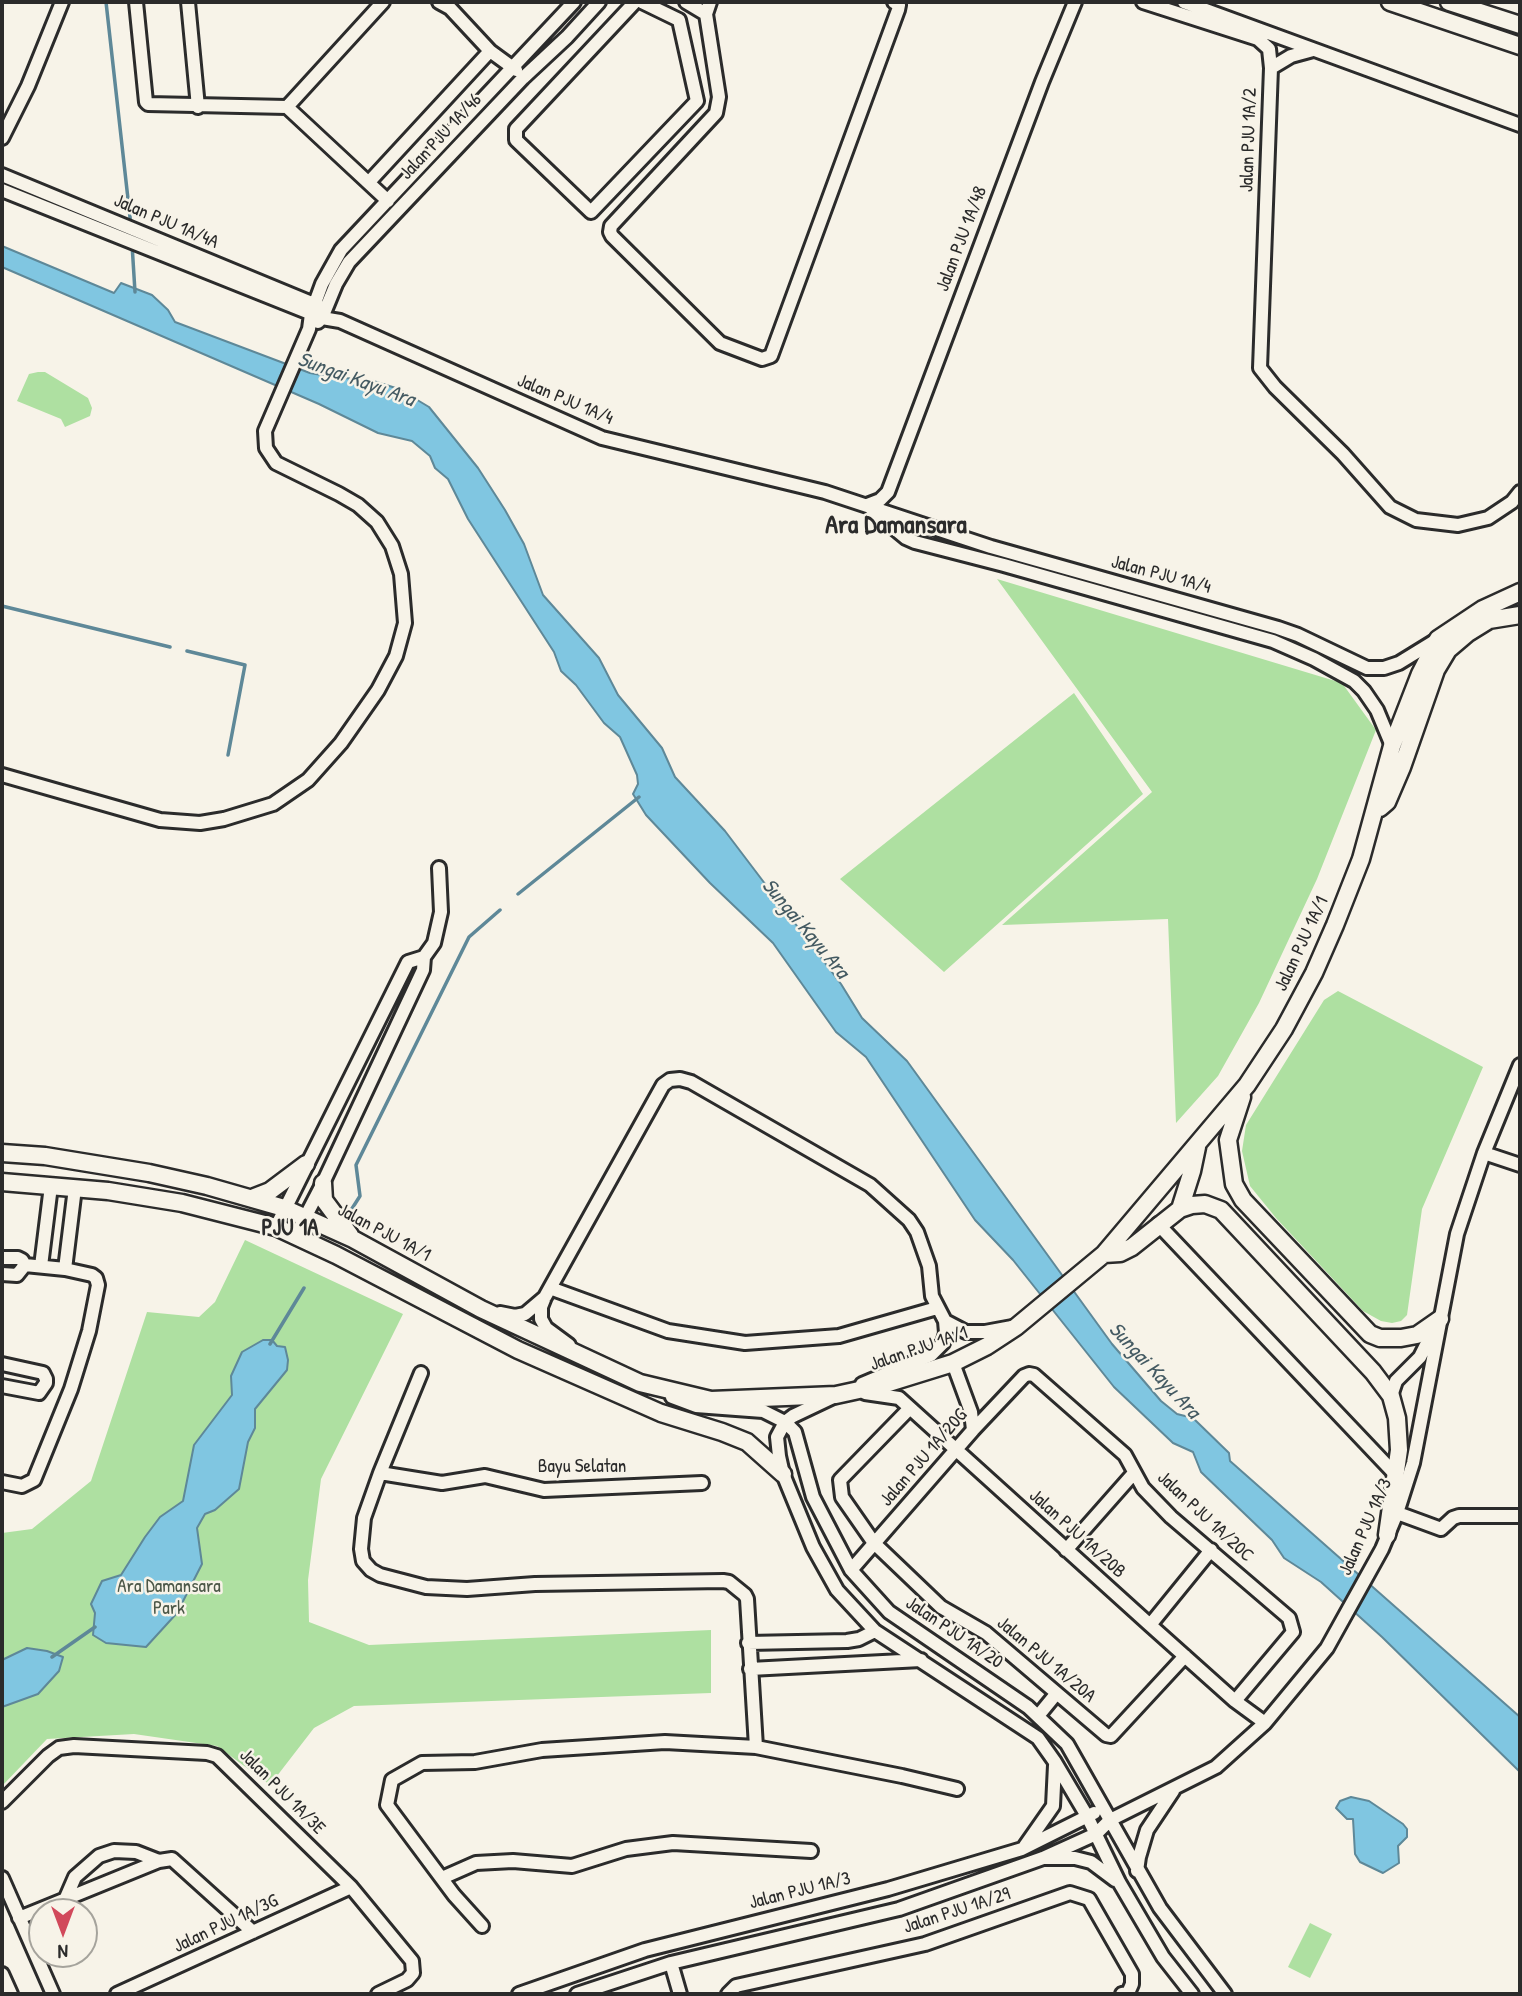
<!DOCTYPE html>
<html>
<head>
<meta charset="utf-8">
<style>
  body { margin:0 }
  #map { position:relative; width:1522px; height:1996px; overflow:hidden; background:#f7f3e8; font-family:"Patrick Hand",sans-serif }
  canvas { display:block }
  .frame { position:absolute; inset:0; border:4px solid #2b2b2b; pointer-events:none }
  .north { position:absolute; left:28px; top:1898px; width:70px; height:70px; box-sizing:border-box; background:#f7f3e8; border:2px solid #a5a39c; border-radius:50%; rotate:180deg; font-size:19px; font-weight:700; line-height:28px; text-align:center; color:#2b2b2b }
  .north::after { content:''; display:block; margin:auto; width:24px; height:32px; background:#d1495b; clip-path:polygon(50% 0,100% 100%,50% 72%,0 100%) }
</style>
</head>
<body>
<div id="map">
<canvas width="1522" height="1996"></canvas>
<div class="frame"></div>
<div class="north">N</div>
</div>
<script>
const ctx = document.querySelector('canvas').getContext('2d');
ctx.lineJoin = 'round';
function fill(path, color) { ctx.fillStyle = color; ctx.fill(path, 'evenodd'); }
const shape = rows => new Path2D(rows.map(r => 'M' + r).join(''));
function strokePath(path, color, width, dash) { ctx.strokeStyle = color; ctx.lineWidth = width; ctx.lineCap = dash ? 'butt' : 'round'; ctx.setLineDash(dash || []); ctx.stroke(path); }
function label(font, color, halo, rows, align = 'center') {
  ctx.font = font + ' "Patrick Hand",sans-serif'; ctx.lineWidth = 5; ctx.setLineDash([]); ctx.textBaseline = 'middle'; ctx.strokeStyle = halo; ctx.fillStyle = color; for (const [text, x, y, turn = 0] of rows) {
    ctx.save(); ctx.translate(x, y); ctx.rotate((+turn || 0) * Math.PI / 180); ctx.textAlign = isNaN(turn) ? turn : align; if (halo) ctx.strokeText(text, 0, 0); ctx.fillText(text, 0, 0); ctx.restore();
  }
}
fill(shape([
  [38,372,45,372,88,398,92,408,90,416,65,427,61,419,17,401,29,374],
  [997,579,1342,683,1376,730,1317,879,1259,1003,1218,1076,1176,1123,1168,919,1002,925,1152,792],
  [1074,693,1143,794,944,972,840,879],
  [1338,991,1483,1067,1422,1209,1407,1315,1401,1321,1392,1323,1381,1321,1363,1311,1276,1218,1250,1186,1242,1151,1246,1125,1324,1000],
  [245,1240,403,1314,321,1479,308,1580,309,1622,369,1645,711,1630,711,1693,354,1706,314,1728,270,1785,217,1746,134,1734,47,1739,2,1786,2,1533,32,1529,91,1481,147,1312,199,1317,215,1302],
  [1310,1923,1332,1934,1310,1978,1288,1967]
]), '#aee0a1');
const water = shape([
  [2,246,114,293,121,283,152,295,168,310,175,322,310,373,339,378,367,379,399,389,429,407,478,468,505,510,524,544,543,595,599,658,618,695,662,748,675,777,725,831,841,984,862,1018,907,1061,1112,1344,1161,1401,1177,1414,1193,1418,1229,1453,1230,1461,1520,1717,1520,1772,1382,1637,1321,1582,1284,1558,1272,1540,1201,1472,1193,1452,1173,1443,1114,1387,1013,1260,975,1220,866,1057,836,1032,773,943,710,883,646,815,633,794,638,784,637,775,620,737,604,723,576,685,561,671,554,652,468,519,448,479,435,468,430,456,412,441,378,433,319,404,2,267,2,246],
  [263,1340,272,1340,277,1346,285,1347,288,1360,287,1370,255,1409,255,1428,248,1442,239,1489,215,1510,205,1514,197,1528,202,1564,177,1613,146,1647,106,1643,93,1635,95,1613,91,1604,102,1581,121,1575,145,1537,160,1517,183,1501,194,1445,232,1395,231,1376,242,1352,263,1340],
  [27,1648,47,1651,63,1657,59,1671,38,1694,2,1707,2,1660,27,1648],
  [1351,1797,1369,1801,1403,1824,1407,1829,1407,1837,1398,1846,1399,1863,1383,1873,1360,1862,1355,1854,1353,1819,1347,1819,1336,1808,1340,1801,1351,1797]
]);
fill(water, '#80c6e1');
strokePath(water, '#5e8898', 2);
strokePath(shape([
  [106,2,131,226],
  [132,244,135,292],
  [2,606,170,647],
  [187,651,245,665,228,755],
  [518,894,639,797],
  [346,1218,360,1196,356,1165,469,937,500,910],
  [270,1344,304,1288],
  [52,1657,95,1627]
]), '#5e8898', 3.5);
const minor = shape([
  [136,2,146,102,148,104,287,107,388,201],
  [188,2,198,107],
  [439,2,450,8,490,51,516,70],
  [635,2,516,129,516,140,591,212,697,101,679,20,642,2],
  [686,2,706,14],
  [710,2,706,14,719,97,716,113,611,226,610,232,612,236,720,343,762,359,771,356,898,10,899,5,894,2],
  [1143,2,1258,39,1269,49,1271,68,1260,368,1275,387,1343,454,1390,507,1416,520,1458,525,1488,518,1512,502,1520,492],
  [1184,2,1520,125],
  [1271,68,1291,56,1313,50],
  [287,107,383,2],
  [2,138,28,86,62,2],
  [2,175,319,306],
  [369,182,490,51],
  [2,190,322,318,340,321,602,438,825,492,991,547,1278,628,1298,635,1367,668,1384,668,1399,663,1438,639],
  [318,322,322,318,336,284,349,262,523,78,567,37,599,2],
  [867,505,880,500,888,492,1042,82,1075,2],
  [872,510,906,538,915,542,1004,565,1273,641,1314,659,1354,681,1364,691,1377,710,1392,746],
  [2,775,160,820,200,823,224,819,273,804,308,780,341,743,378,690,396,656,405,623,401,574,392,546,377,522,358,505,339,494,276,463,266,448,265,431,309,329,311,314,322,284,341,250,574,2],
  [1484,1153,1520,1165],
  [1158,1224,1396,1475],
  [276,1227,408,962,424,957],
  [296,1235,323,1183,423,970,424,957,434,943,441,912,439,868],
  [2,1258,18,1258,22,1260,25,1265,65,1269,92,1275,96,1278,98,1285,89,1331,71,1389,34,1480,22,1486,2,1482],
  [41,1266,51,1186],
  [65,1269,75,1188],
  [2,1274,17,1275,25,1265],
  [550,1288,668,1331,745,1343,839,1336,937,1308],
  [500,1313,515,1316,525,1314,545,1297],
  [945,1321,966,1332,985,1332,1012,1327],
  [569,1345,546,1328,541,1319,541,1307,545,1297,663,1085,670,1080,680,1079,691,1082,870,1185,909,1220,917,1232,929,1266,932,1296,945,1321,946,1333,943,1343,931,1355,862,1384],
  [953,1363,971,1412,973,1430],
  [2,1364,43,1373,46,1379,46,1383,39,1393,2,1386],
  [421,1373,380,1473,364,1518,361,1549,363,1561,371,1570,380,1575,426,1587,467,1589,535,1584,723,1581,729,1582,745,1595,747,1599,756,1747],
  [865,1393,899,1398,1150,1625,1235,1701,1265,1723],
  [1391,1396,1396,1381,1420,1357,1433,1331],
  [672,1397,696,1406,763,1411,785,1422,795,1432,813,1497,851,1570,889,1612,1028,1707,1067,1744,1160,1908,1225,1994],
  [833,1397,793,1416,785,1422,777,1437,779,1456,783,1474,813,1547,837,1590,875,1631,1038,1738,1055,1762,1087,1816,1119,1882,1163,1957,1192,1994],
  [910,1408,840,1480,842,1497,874,1543,941,1607,986,1633,1106,1735,1111,1736,1185,1656],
  [380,1473,442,1483,485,1476,544,1490,702,1483],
  [1392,1511,1441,1529,1453,1518,1459,1516,1520,1516],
  [1066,1550,1134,1473],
  [851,1570,973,1430,1024,1376,1029,1374,1034,1375,1125,1455,1143,1488,1171,1517,1289,1618,1293,1632,1235,1701],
  [1150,1625,1211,1550],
  [748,1643,847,1641,859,1639,875,1631],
  [750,1669,921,1660],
  [1038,1716,1056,1694],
  [2,1802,48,1756,59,1748,74,1746,207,1753,217,1756,351,1887,412,1961,413,1973,407,1980,378,1994],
  [1025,1846,1053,1806,1055,1765],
  [1046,1858,1075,1858,1091,1862,1115,1880],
  [1137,1871,1139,1857,1147,1830,1173,1791],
  [2,1878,53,1994],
  [442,1878,476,1863,513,1861,572,1866,626,1849,673,1843,811,1851],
  [65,1900,75,1877,99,1856,114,1851,136,1852,159,1861],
  [19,1918,159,1861,172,1859,253,1932],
  [482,1926,454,1895,387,1805,392,1780,422,1763,475,1762,542,1750,665,1742,756,1747,902,1776,957,1789],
  [671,1963,680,1994],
  [2,1974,11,1994],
  [117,1994,351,1887],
  [519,1994,645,1950,888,1889,1022,1849,1094,1813],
  [577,1994,671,1963,899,1909,1043,1858,1096,1834,1110,1820,1216,1767,1265,1723,1327,1648,1382,1549,1397,1513,1413,1463,1457,1234,1484,1153,1520,1065],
  [728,1994,736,1986,925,1944,1070,1893,1089,1899,1132,1974,1132,1984,1128,1993,1122,1994]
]);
const major = shape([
  [1390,2,1520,46],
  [1449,2,1520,25],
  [1380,808,1387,802,1402,767,1436,670,1448,650,1468,633,1489,620,1520,615],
  [1242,1097,1228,1140,1234,1184,1243,1200,1370,1334,1380,1338,1401,1338,1417,1335,1440,1319],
  [2,1153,45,1156,149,1173,207,1186,284,1208,353,1239,481,1309,640,1383,711,1400,836,1395,882,1385,953,1363,987,1346,1016,1327,1104,1254,1247,1085,1284,1029,1314,973,1335,925,1361,859,1392,746,1420,674,1438,639,1483,609,1520,592],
  [2,1182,108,1191,182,1203,276,1227,336,1255,518,1350,661,1413,722,1432,747,1442,783,1474],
  [323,1183,324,1200,350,1235],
  [252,1198,270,1191,306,1164],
  [1180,1209,1192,1171,1197,1147],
  [1104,1254,1120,1253,1132,1247,1180,1209,1192,1205,1205,1204,1221,1210,1373,1372,1391,1396,1397,1418,1399,1450,1387,1535]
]);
strokePath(minor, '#2b2b2b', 18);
strokePath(major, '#2b2b2b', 21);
strokePath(minor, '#f7f3e8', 12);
strokePath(major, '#f7f3e8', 16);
label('19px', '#2b2b2b', '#f7f3e8', [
  ["Jalan PJU 1A/46",441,137,-47],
  ["Jalan PJU 1A/2",1249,140,-88],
  ["Jalan PJU 1A/4A",166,222,23],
  ["Jalan PJU 1A/48",962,239,-69],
  ["Jalan PJU 1A/4",565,400,23],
  ["Jalan PJU 1A/4",1161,575,15],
  ["Jalan PJU 1A/1",1302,944,-65],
  ["Jalan PJU 1A/1",384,1233,28],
  ["Jalan PJU 1A/1",919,1349,-19],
  ["Jalan PJU 1A/20G",924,1458,-49],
  ["Bayu Selatan",582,1467],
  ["Jalan PJU 1A/20C",1205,1517,43],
  ["Jalan PJU 1A/3",1366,1527,-66],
  ["Jalan PJU 1A/20B",1077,1534,42],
  ["Jalan PJU 1A/20",954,1633,34],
  ["Jalan PJU 1A/20A",1046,1660,40],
  ["Jalan PJU 1A/3E",282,1792,45],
  ["Jalan PJU 1A/3",800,1891,-14],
  ["Jalan PJU 1A/29",957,1911,-18],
  ["Jalan PJU 1A/3G",226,1924,-25]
]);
label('19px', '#4c5848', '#f7f3e8', [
  ["Ara Damansara",169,1587],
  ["Park",169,1609]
]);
label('italic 21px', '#445a62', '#f7f3e8', [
  ["Sungai Kayu Ara",356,380,20],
  ["Sungai Kayu Ara",805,929,50],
  ["Sungai Kayu Ara",1154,1371,47]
]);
label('bold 23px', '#2b2b2b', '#f7f3e8', [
  ["PJU 1A",290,1229]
]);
label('bold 26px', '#2b2b2b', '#f7f3e8', [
  ["Ara Damansara",896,526]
]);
</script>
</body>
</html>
